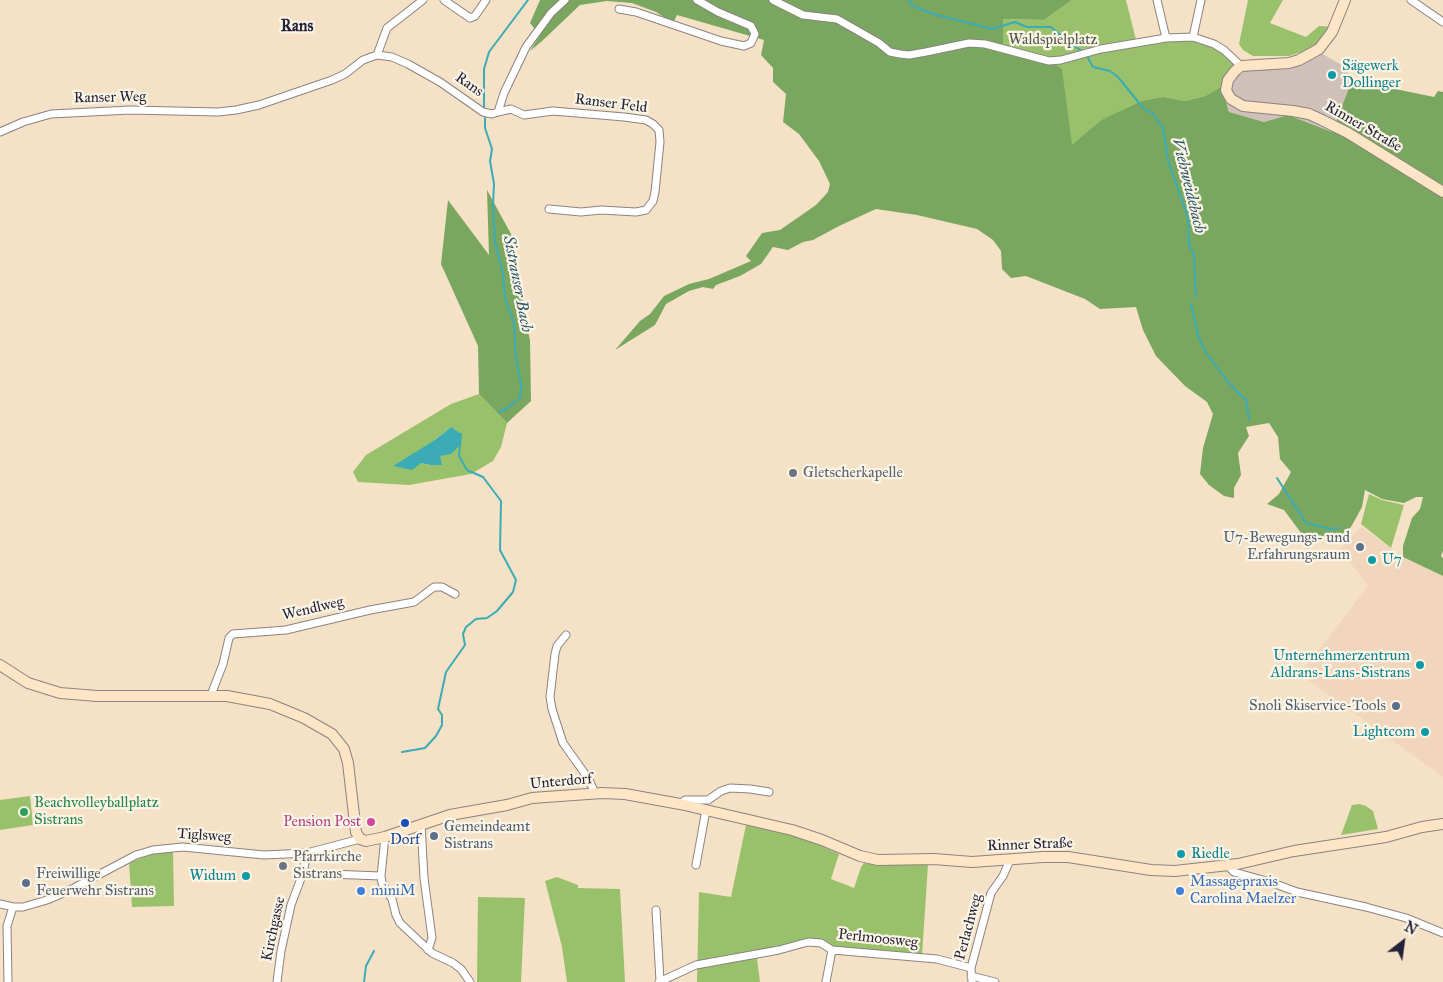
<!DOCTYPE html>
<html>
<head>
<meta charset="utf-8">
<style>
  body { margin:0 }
  #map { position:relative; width:1443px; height:982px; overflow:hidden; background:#f5e2c6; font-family:"IM FELL Great Primer",serif }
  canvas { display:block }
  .north { position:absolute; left:1378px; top:917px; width:50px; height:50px; -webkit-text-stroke:4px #fcf5e5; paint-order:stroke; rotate:30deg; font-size:14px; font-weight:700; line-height:20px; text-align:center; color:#22223b }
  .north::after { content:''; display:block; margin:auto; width:18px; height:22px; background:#22223b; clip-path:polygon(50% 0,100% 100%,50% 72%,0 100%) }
</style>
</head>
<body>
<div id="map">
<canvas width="1443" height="982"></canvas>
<div class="north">N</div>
</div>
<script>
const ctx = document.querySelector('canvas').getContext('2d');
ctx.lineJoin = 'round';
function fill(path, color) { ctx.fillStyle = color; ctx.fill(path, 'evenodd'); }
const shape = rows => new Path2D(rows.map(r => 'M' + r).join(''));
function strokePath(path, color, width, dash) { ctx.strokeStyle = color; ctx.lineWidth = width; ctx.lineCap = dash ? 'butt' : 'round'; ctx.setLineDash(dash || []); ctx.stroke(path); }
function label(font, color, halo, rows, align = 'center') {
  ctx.font = font + ' "IM FELL Great Primer",serif'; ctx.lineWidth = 4.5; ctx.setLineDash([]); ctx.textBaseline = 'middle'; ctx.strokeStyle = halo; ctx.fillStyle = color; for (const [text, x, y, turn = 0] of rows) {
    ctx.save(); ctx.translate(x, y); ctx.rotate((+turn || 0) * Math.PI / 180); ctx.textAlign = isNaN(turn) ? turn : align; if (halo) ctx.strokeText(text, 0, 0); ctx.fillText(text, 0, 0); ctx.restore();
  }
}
fill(shape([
  [1361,527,1403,557,1443,576,1443,777,1300,674,1368,586,1340,549]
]), '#f2d5bd');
fill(shape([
  [1321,53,1345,67,1352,80,1332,132,1288,115,1264,122,1229,112,1221,87,1234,65,1283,65]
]), '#cfc1ba');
fill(shape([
  [1072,0,1126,0,1136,40,1083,49,1082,52,1193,37,1224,52,1234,65,1221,87,1205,96,1185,101,1164,97,1101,120,1072,146,1003,45,1003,19,1044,20],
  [1248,0,1283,0,1270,23,1306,37,1319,26,1338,27,1314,48,1289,56,1253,56,1243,50,1239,44],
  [479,394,507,423,501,447,493,461,471,474,409,485,358,482,353,472,366,455,451,404],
  [451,427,440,456,430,465,421,463,435,440],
  [1369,494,1382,500,1404,505,1391,548,1361,524],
  [30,796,33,825,0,830,0,800],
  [1359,804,1366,806,1373,811,1378,829,1341,835,1352,805],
  [746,825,803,838,839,854,831,879,854,888,861,867,864,863,880,865,928,865,922,955,836,948,825,941,756,951,760,982,697,982,699,892,731,897],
  [157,852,173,852,174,906,132,907,129,863],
  [557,877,578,885,578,888,620,889,625,982,567,982,562,947,545,881],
  [478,897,525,898,521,982,477,982]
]), '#99c16c');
fill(shape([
  [540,0,1072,0,1044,20,1003,19,1003,44,1049,61,1062,69,1072,145,1101,120,1142,101,1164,97,1185,101,1205,96,1221,87,1229,112,1264,122,1288,115,1332,132,1352,80,1434,97,1438,91,1443,92,1443,551,1441,556,1443,558,1443,576,1403,557,1403,546,1412,518,1420,509,1423,497,1416,497,1404,503,1382,499,1365,490,1362,507,1351,527,1337,538,1301,533,1284,510,1267,504,1279,494,1291,472,1280,459,1278,437,1269,423,1246,427,1249,436,1238,453,1241,475,1234,488,1234,498,1224,496,1209,485,1200,474,1203,448,1213,414,1207,402,1185,386,1156,356,1143,330,1136,307,1100,309,1085,299,1026,276,1011,278,1002,269,1001,251,993,240,977,229,917,215,876,209,839,226,813,240,803,242,788,250,773,247,761,264,740,276,716,285,713,289,703,287,689,291,666,304,655,325,615,350,640,321,650,314,664,296,689,284,709,279,751,261,746,256,762,233,780,230,816,205,828,192,830,184,819,161,799,134,783,122,786,94,773,82,773,68,761,55,764,40,677,15,673,23,656,12,632,3,607,1,580,5,541,42,530,51,540,35,530,23],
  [487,190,511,234,530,341,531,401,507,423,479,394,478,346,441,264,448,200,489,255]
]), '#7aa760');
fill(shape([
  [451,427,461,434,460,445,451,454,440,456,442,465,430,465,421,463,412,470,393,466,435,440]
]), '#3bacb6');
strokePath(shape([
  [909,0,913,6,933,14,992,29,1015,22,1027,27,1051,27,1071,44,1082,51],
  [1087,56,1093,67,1110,71,1118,77,1143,108,1153,114,1163,128,1168,160,1188,218,1189,246,1194,254,1196,297],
  [484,107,484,69,489,52,528,0],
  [485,118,485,128,492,149,490,161,494,184,493,205,495,242,503,274,505,298,514,323,516,359,521,385,520,398,507,408,499,412],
  [1191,304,1198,335,1205,351,1228,382,1246,400,1249,419],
  [1277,478,1306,523,1330,529,1339,528],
  [402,752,425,748,436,736,442,725,442,715,438,709,446,672,465,645,463,634,466,627,476,619,487,618,497,611,513,592,516,580,500,550,501,501,483,477,467,470,459,456,461,434],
  [364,982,366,966,374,951]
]), '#3bacb6', 2);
const minor = shape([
  [444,0,470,18,475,16,486,0],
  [773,0,803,15,837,19,879,43,890,52,900,54,909,55,926,52,969,43,985,44,1049,61,1061,60,1101,49,1166,38,1193,37,1214,44,1224,50,1241,66],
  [1157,0,1166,38],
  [1411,0,1443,22],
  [619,9,636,12,721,41,744,46,751,43,755,34,751,26,718,12,697,0],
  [1193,37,1201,0],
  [377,55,387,28,423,0],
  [498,112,511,109,524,115,553,111,624,117,646,120,653,124,659,130,660,142,655,192,653,201,646,210,636,212,601,210,581,212,549,209],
  [0,132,23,122,51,114,130,110,218,112,236,110,259,105,332,80,345,74,363,60,377,55,392,57,408,64,440,82,483,112,492,114,498,112,504,93,526,47,551,13,565,0],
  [566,635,557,646,555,654,550,697,552,709,563,743,588,778,595,793],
  [211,695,223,664,229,638,233,634,286,630,370,610,414,602,434,587,442,587,455,594],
  [680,804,685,800,708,800,721,791,730,788,750,789,769,792],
  [421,824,424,878,432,938,428,950],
  [696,865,706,810],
  [1227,865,1234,872,1270,882,1297,892,1366,907,1406,918,1443,933],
  [303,873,381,876,382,883,392,899,396,915,400,923,432,953,453,963,461,969,470,982],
  [381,876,385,837],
  [0,904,13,907],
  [656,910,660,981],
  [971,976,995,982],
  [8,982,7,926,13,907,23,907,47,900,70,890,136,855,153,850,183,847,264,855,307,853,360,839],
  [277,982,281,951,291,905,303,873,307,853],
  [659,982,696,965,779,950,808,942,821,943,832,950,937,959,971,968],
  [826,982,832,950],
  [972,982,971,968,991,893,1003,876,1010,860]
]);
const secondary = shape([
  [1345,0,1332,32,1319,49,1299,60,1289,63,1241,66,1235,71,1228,80,1226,90,1228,94,1231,99,1243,106,1293,111,1309,114,1322,120,1348,133,1443,192],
  [0,665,28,683,60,693,97,696,227,696,270,704,304,718,332,734,344,749,348,763,356,832,360,839,366,841,385,837,450,815,507,805,532,798,602,793,625,794,680,804,792,830,822,840,860,856,878,860,934,859,972,862,1043,857,1068,857,1151,870,1175,871,1238,864,1294,851,1386,837,1422,827,1443,824]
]);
strokePath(minor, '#8c8280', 9);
strokePath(secondary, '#8c8280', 12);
strokePath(minor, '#fff', 7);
strokePath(secondary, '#fde5c5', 10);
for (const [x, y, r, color] of [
  [1332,75,5,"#0f9aa8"],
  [793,473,5,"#6b7280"],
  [1360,547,5,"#5c6f8a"],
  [1372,560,5,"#0f9aa8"],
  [1420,665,5,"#0f9aa8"],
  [1396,706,5,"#5c6f8a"],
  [1425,732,5,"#0f9aa8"],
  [24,812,5,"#2e9e5b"],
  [371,822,5,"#d1479c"],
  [405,823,5,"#1a4fb4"],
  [434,836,5,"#5c6f8a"],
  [1181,854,5,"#0f9aa8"],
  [283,866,5,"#6b7280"],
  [246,876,5,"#0f9aa8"],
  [26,883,5,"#5c6f8a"],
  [361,891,5,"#3f7fe0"],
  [1180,891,5,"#3f7fe0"]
]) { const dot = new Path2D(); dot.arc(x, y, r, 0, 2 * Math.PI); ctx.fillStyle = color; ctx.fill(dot); strokePath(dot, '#fcf5e5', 2); }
label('15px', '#4c5a4c', '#fcf5e5', [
  ["Waldspielplatz",1053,40]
]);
label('15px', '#0d838f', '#fcf5e5', [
  ["Sägewerk",1342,66],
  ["Dollinger",1342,83],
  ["U7",1382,560],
  ["Unternehmerzentrum",1410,656,"right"],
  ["Aldrans-Lans-Sistrans",1410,673,"right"],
  ["Lightcom",1415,732,"right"],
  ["Riedle",1191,854],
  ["Widum",236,876,"right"]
], 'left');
label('15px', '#22223b', '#fcf5e5', [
  ["Rans",469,85,35],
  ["Ranser Weg",110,98,-1],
  ["Ranser Feld",611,104,7],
  ["Rinner Straße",1363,127,30],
  ["Wendlweg",313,609,-13],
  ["Unterdorf",561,782,-5],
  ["Tiglsweg",204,836,4],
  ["Rinner Straße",1030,845,-2],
  ["Perlachweg",969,927,-75],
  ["Kirchgasse",274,929,-78],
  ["Perlmoosweg",878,939,6]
]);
label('15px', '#5b616d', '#fcf5e5', [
  ["Gletscherkapelle",803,473],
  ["Pfarrkirche",293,857],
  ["Sistrans",293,874]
], 'left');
label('15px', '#4e5e75', '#fcf5e5', [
  ["U7-Bewegungs- und",1350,538],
  ["Erfahrungsraum",1350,555],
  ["Snoli Skiservice-Tools",1386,706],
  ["Gemeindeamt",444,827,"left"],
  ["Sistrans",444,844,"left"],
  ["Freiwillige",36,874,"left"],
  ["Feuerwehr Sistrans",36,891,"left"]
], 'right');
label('15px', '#27864d', '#fcf5e5', [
  ["Beachvolleyballplatz",34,803],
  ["Sistrans",34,820]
], 'left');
label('15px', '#b23c85', '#fcf5e5', [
  ["Pension Post",361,822]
], 'right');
label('15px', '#164399', '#fcf5e5', [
  ["Dorf",405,840]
]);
label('15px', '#366cbe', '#fcf5e5', [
  ["Massagepraxis",1190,882],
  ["Carolina Maelzer",1190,899],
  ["miniM",371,891]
], 'left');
label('bold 16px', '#22223b', '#fcf5e5', [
  ["Rans",297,27]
]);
label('italic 16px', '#2c596c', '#fcf5e5', [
  ["Viehweidebach",1188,186,76],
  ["Sistranser Bach",517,284,79]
]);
</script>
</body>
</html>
